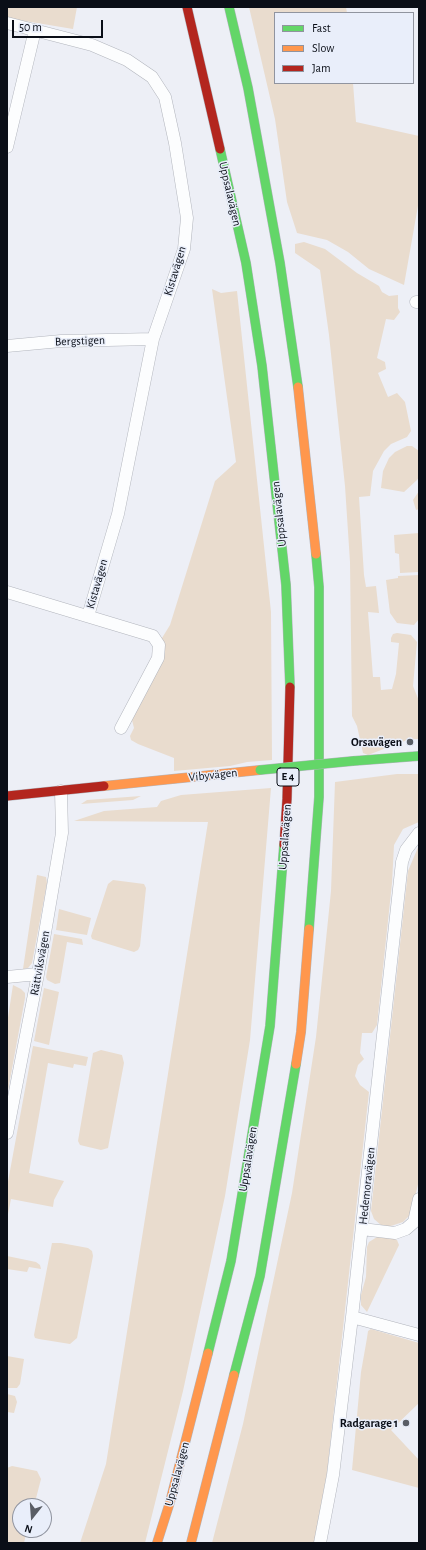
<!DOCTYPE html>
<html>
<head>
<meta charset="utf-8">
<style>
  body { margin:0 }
  #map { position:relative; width:426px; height:1550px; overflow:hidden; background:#edeff6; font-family:"Alegreya Sans",sans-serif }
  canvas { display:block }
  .frame { position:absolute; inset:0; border:8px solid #0a0e17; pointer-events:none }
  .legend { position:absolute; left:274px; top:12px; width:140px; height:72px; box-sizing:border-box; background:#e9eefa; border:1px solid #90949f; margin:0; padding:5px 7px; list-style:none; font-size:12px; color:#0a0e17 }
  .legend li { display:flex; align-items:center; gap:8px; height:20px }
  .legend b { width:20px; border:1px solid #90949f }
  .north { position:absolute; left:12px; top:1498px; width:40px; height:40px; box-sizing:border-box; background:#e9eefa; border:1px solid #90949f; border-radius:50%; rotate:197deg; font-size:11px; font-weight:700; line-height:16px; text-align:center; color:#0a0e17 }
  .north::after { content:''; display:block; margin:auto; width:14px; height:18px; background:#595d65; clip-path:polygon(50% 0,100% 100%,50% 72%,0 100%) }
  .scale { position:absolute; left:12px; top:20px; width:91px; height:18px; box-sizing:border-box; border:2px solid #0a0e17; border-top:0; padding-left:5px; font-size:12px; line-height:14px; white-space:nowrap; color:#0a0e17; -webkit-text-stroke:3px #e9eefa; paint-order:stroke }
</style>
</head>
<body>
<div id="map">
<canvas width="426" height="1550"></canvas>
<div class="frame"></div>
<ul class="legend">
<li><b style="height:5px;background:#63d668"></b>Fast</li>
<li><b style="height:5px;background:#ff974d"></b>Slow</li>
<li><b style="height:5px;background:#b3261e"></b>Jam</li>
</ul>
<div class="north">N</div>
<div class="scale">50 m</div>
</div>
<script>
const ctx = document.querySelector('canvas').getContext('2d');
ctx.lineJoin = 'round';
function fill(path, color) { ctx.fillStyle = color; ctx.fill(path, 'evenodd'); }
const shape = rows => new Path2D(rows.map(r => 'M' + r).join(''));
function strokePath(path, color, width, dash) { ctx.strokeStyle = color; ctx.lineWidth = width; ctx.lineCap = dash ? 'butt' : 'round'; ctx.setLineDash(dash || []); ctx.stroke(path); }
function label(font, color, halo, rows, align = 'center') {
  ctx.font = font + ' "Alegreya Sans",sans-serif'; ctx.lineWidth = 3; ctx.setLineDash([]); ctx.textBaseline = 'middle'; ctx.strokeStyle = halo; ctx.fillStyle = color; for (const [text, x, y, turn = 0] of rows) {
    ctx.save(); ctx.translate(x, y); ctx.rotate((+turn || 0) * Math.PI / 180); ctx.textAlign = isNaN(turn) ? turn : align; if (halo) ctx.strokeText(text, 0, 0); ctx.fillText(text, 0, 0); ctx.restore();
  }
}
fill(shape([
  [7,7,77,7,73,29,7,18],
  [249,7,346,7,347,13,275,13,275,83,353,83,356,122,419,136,419,200,404,285,369,269,348,252,327,240,297,233,287,202,275,119],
  [304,242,325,249,357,273,379,286,382,292,389,296,398,295,398,308,400,312,394,320,386,319,377,358,385,362,386,369,378,373,388,397,397,393,405,402,411,431,407,437,391,444,384,451,373,471,370,496,359,497,364,575,366,587,376,586,379,613,368,612,373,677,380,677,381,690,392,689,396,674,399,643,391,642,391,638,393,634,397,633,411,635,417,642,413,686,419,701,419,739,410,739,368,755,363,753,357,726,352,716,350,562,345,486,329,335,320,270,295,253,295,244],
  [212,289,221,293,237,291,271,612,272,760,247,762,230,766,174,771,174,758,138,744,131,740,130,736,134,728,132,720,162,638,170,625,215,481,236,462],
  [407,446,412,446,419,451,419,477,417,480,404,492,381,488,383,471,389,458,395,452],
  [419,491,419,509,416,510,413,500],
  [419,533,419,572,400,573,399,554,395,553,394,535],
  [419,575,419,619,414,625,397,623,390,613,386,580,398,578,398,576],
  [397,774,419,774,419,822,403,829,394,845,392,883,377,1025,372,1033,362,1033,360,1053,364,1059,358,1065,355,1076,360,1085,369,1092,327,1473,314,1543,212,1543,243,1424,292,1193,316,1037,331,891,335,782],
  [271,788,250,1040,225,1196,183,1391,145,1543,80,1543,106,1464,208,822,74,821,104,811,157,807,161,801,181,795],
  [141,796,133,800,81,804,87,800],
  [419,845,419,1180,411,1214,403,1222,388,1227,381,1225,374,1219,371,1211,408,871],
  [37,875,46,877,47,883,32,963,28,968,23,969],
  [113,880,144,884,146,888,140,946,138,950,134,952,92,939,91,936,108,884],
  [59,909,91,918,87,935,56,930],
  [54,934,82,939,83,945,67,942,60,983,55,984,47,980,46,977],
  [13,985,21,989,25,993,25,998,7,1096,7,1024],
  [44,988,59,992,49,1045,34,1041],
  [33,1046,88,1057,86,1066,74,1064,73,1068,48,1063,29,1173,64,1181,54,1200,53,1207,11,1199,7,1219,7,1187],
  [101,1050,122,1055,124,1063,108,1148,101,1150,80,1145,78,1141,93,1053],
  [377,1237,391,1238,397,1240,399,1245,367,1312,361,1305,361,1295,366,1277,367,1247,369,1242],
  [52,1243,61,1243,88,1248,92,1251,93,1256,77,1338,70,1344,39,1339,35,1338,34,1335],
  [7,1256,36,1262,40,1265,41,1269,29,1267,27,1272,7,1269],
  [371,1329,419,1343,419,1403,391,1430,419,1460,419,1488,352,1470,361,1372,367,1338,368,1331],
  [7,1356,24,1359,20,1384,17,1388,7,1388],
  [7,1394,15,1396,17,1402,14,1413,7,1412],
  [12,1466,37,1471,41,1479,34,1506,20,1506,20,1530,27,1530,24,1543,7,1543,7,1468]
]), '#e9dcce');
const street = shape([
  [7,23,92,45,127,60,152,77,165,97,175,143,187,218,184,249,153,339,118,514,88,616],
  [7,147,35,30],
  [416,302,419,302],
  [7,346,61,341,153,339],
  [7,592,153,636,159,645,158,658,121,728],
  [7,977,38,974],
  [7,1133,38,974,62,833,61,791],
  [362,1229,395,1233,406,1229,414,1222,419,1199],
  [352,1317,419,1335],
  [320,1543,333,1475,352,1317,402,862,406,850,419,833]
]);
const fast = shape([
  [229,7,248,88,280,263,298,387],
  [220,149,246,263,262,366,286,585,290,687],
  [353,761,419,756],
  [309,929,319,797,319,587,316,554],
  [208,1353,231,1261,270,1026,284,845],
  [234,1375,260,1276,296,1064]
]);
const slow = shape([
  [298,387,316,554],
  [104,786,260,770],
  [296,1064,301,1032,309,929],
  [157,1543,170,1502,208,1353],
  [191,1543,234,1375]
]);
const jam = shape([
  [187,7,220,149],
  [7,796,104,786],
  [284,845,287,799,290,687]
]);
strokePath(street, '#b2b5bd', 13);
strokePath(fast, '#b2b5bd', 10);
strokePath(slow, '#b2b5bd', 10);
strokePath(jam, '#b2b5bd', 10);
strokePath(street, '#fcfdfe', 12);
strokePath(fast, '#63d668', 9);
strokePath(slow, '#ff974d', 9);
strokePath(jam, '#b3261e', 9);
const fastBridge = shape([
  [260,770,353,761]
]);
strokePath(fastBridge, '#b2b5bd', 10, []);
strokePath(fastBridge, '#63d668', 9);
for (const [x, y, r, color] of [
  [410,742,4,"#595d65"],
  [406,1423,4,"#595d65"]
]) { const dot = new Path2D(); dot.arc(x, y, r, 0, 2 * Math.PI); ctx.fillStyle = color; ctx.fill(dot); strokePath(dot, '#e9eefa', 1.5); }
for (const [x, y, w] of [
  [288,777,22]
]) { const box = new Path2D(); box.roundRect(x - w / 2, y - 9, w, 18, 3); ctx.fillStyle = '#e9eefa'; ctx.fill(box); strokePath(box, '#0a0e17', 1); }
label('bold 11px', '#0a0e17', null, [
  ["E 4",288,777]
]);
label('12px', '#0a0e17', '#e9eefa', [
  ["Uppsalavägen",230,194,77],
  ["Kistavägen",175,271,-73],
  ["Bergstigen",80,341,-2],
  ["Uppsalavägen",279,514,-96],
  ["Kistavägen",97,584,-74],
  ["Vibyvägen",213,775,-6],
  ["Uppsalavägen",285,837,-86],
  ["Rättviksvägen",40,963,-80],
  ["Uppsalavägen",248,1159,-81],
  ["Hedemoravägen",367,1186,-84],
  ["Uppsalavägen",177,1474,-75]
]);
label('bold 12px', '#0a0e17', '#e9eefa', [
  ["Orsavägen",402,742],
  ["Radgarage 1",398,1423]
], 'right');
</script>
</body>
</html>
